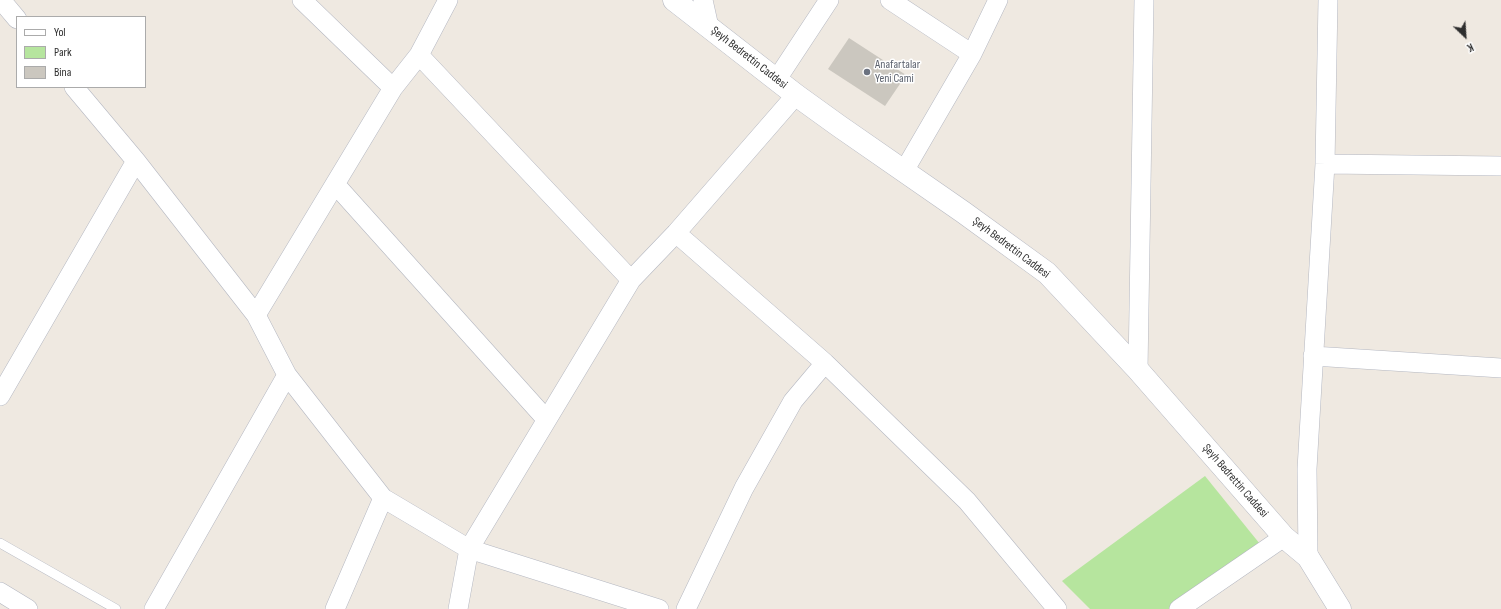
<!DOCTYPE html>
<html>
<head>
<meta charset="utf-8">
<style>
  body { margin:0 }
  #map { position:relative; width:1501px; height:609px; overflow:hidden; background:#efe9e1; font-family:"Sofia Sans Condensed",sans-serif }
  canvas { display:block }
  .legend { position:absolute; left:16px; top:16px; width:130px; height:72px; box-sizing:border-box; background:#fff; border:1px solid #ababab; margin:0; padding:5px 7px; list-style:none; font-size:12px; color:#2e2e2e }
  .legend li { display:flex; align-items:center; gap:8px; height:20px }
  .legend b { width:20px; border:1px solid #ababab }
  .north { position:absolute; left:1445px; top:16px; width:40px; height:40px; -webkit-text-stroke:3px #fff; paint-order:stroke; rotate:155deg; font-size:11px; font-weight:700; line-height:16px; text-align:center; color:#2e2e2e }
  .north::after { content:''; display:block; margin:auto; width:14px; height:18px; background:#2e2e2e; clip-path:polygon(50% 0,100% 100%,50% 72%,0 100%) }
</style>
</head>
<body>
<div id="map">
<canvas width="1501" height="609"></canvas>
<ul class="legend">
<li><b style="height:5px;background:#fff"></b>Yol</li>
<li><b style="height:11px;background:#b6e59e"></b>Park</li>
<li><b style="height:11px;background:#cbc7bf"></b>Bina</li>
</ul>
<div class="north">K</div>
</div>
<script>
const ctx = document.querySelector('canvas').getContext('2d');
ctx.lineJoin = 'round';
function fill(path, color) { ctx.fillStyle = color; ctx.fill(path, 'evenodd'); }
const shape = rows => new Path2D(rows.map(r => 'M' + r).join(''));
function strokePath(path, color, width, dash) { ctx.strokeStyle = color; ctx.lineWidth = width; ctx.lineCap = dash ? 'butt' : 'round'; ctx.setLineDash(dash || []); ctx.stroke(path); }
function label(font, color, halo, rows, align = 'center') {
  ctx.font = font + ' "Sofia Sans Condensed",sans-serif'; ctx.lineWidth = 3; ctx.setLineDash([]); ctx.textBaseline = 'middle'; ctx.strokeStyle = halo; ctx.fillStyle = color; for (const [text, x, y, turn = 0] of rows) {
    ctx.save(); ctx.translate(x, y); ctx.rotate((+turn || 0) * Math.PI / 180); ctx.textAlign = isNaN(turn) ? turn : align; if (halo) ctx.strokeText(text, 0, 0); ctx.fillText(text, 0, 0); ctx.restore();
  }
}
fill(shape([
  [1205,476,1264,549,1183,609,1090,609,1062,581]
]), '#b6e59e');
fill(shape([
  [849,38,906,75,885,106,828,69]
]), '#cbc7bf');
const lane = shape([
  [0,543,116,609]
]);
const street = shape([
  [1,0,17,19],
  [302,0,393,88],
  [703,0,709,27],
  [890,0,972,54],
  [419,55,631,280],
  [777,79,829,0],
  [74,87,136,161,256,315,287,375,383,498,469,549,659,609],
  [1325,164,1501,166],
  [904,171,972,54,998,0],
  [335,184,546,419],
  [676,233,825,363,967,501,1057,609],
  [256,315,393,88,419,55,448,0],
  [1313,356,1501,368],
  [1138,370,1144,0],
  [0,396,136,161],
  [1308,557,1307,469,1325,164,1328,0],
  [0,592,28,609],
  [154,609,287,375],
  [335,609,383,498],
  [458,609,469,549,631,280,676,233,796,95],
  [686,609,744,488,793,401,825,363],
  [1179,609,1284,537]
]);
const secondary = shape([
  [674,0,796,95,839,126,963,212,1047,273,1138,370,1284,537,1308,557,1340,609]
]);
strokePath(lane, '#b4b7c1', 10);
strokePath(street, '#b4b7c1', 20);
strokePath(secondary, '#b4b7c1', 23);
strokePath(lane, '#fff', 9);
strokePath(street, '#fff', 19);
strokePath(secondary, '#fff', 22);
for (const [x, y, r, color] of [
  [867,72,4,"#6b7280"]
]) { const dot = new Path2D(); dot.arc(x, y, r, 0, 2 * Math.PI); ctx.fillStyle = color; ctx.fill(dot); strokePath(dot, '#fff', 1.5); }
label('12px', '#2e2e2e', '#fff', [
  ["Şeyh Bedrettin Caddesi",749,58,38],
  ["Şeyh Bedrettin Caddesi",1011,248,37],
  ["Şeyh Bedrettin Caddesi",1235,481,49]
]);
label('12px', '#5b616d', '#fff', [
  ["Anafartalar",875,65],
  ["Yeni Cami",875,79]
], 'left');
</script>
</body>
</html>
